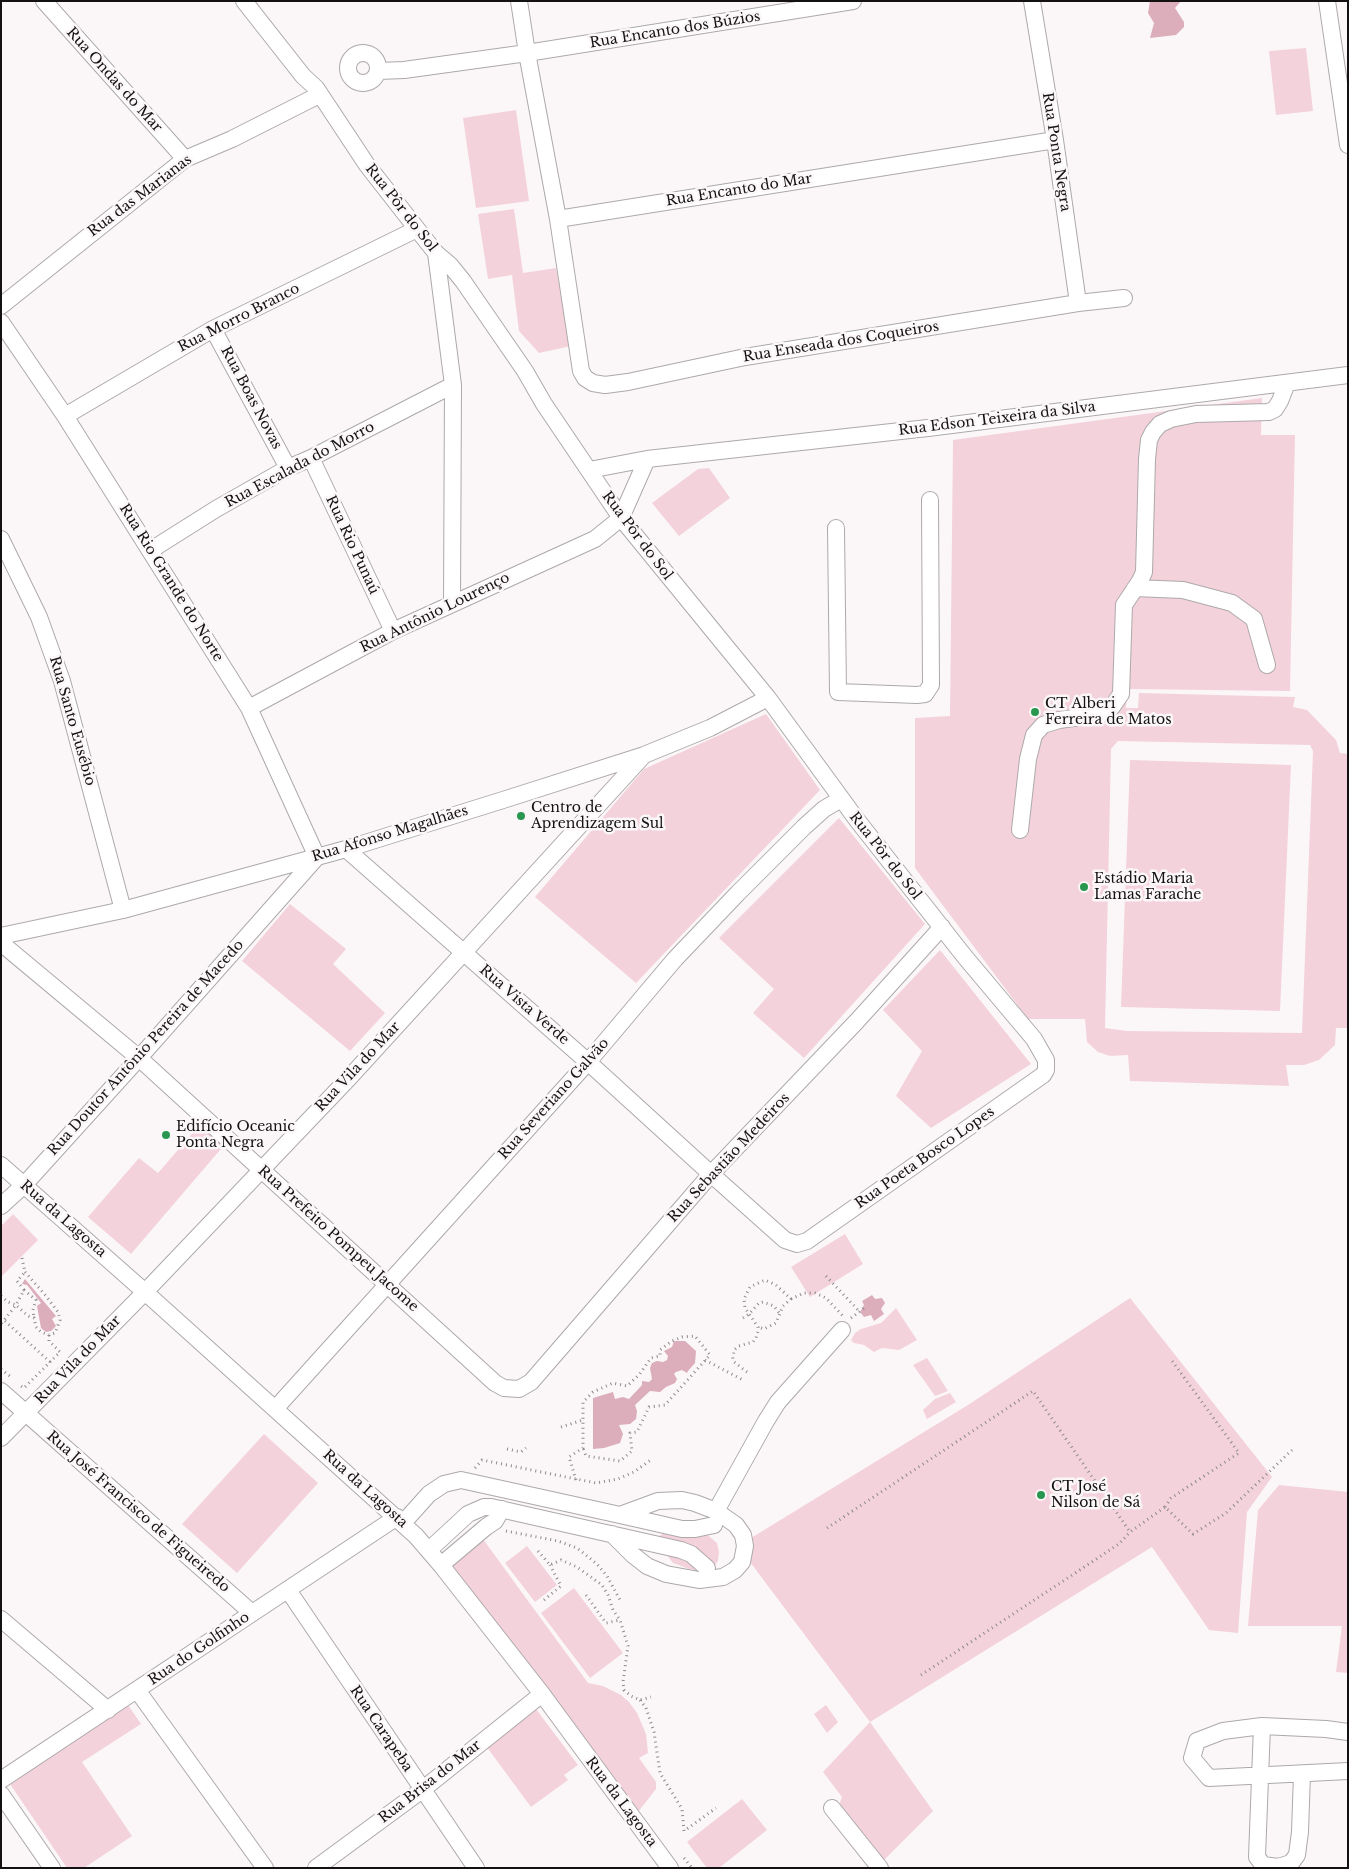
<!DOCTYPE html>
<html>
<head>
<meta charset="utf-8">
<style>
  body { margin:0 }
  #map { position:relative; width:1349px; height:1869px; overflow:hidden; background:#fbf7f8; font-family:"Libre Baskerville",serif }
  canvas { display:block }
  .frame { position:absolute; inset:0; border:2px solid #131112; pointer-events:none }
</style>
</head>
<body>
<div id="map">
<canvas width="1349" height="1869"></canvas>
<div class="frame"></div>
</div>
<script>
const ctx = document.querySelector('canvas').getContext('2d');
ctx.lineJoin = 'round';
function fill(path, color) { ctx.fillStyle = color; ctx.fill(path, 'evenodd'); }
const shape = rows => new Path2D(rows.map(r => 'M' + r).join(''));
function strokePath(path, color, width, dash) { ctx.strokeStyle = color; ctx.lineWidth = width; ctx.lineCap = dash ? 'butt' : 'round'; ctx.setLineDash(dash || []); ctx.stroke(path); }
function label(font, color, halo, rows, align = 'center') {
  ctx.font = font + ' "Libre Baskerville",serif'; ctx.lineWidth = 5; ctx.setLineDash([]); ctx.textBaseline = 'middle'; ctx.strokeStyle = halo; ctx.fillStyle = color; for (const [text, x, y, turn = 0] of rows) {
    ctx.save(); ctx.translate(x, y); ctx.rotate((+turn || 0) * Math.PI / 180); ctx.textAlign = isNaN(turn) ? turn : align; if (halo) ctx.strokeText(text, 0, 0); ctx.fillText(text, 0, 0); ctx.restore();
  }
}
fill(shape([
  [1306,48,1313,111,1276,115,1269,51],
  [516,110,529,201,476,208,463,118],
  [514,209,523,273,556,268,571,346,539,353,519,331,512,275,488,279,478,214],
  [1262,398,1261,435,1295,435,1290,691,1127,689,1126,708,1138,708,1139,693,1295,697,1293,707,1307,710,1336,740,1340,753,1348,754,1348,1028,1336,1028,1335,1045,1319,1060,1304,1065,1286,1065,1289,1086,1130,1081,1128,1055,1110,1056,1098,1052,1087,1042,1085,1019,1028,1019,915,868,915,718,950,716,953,440],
  [1118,741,1310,745,1313,751,1302,1033,1127,1031,1105,1028,1111,749],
  [709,468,730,498,679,536,652,503,698,469],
  [766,714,820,790,636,983,535,897,644,769],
  [1130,760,1291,765,1280,1011,1121,1007],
  [839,818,925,924,804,1058,753,1013,774,989,719,938],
  [290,904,346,949,333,964,385,1013,350,1051,242,961],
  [940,950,1031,1064,931,1128,896,1096,922,1051,883,1010],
  [202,1122,226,1143,131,1254,88,1217,139,1158,158,1173],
  [13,1214,38,1240,1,1277,1,1226],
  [845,1234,863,1264,810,1297,791,1267],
  [1130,1298,1272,1477,1247,1512,1238,1633,1209,1630,1152,1547,870,1722,933,1811,883,1861,839,1805,842,1797,823,1772,870,1722,738,1546,968,1405],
  [896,1308,917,1340,899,1350,882,1348,874,1352,864,1345,854,1343,851,1340,855,1333,861,1329,881,1323],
  [927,1358,948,1391,935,1396,913,1365],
  [950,1393,956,1402,927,1419,923,1410,935,1399],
  [264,1434,318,1483,237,1573,182,1524],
  [1279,1485,1348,1492,1348,1673,1336,1672,1342,1626,1248,1626,1258,1510],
  [666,1531,704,1532,717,1543,719,1552,718,1561,709,1572,689,1569,673,1563,659,1545,656,1539],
  [480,1535,588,1683,603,1686,621,1695,629,1702,637,1713,646,1734,648,1753,639,1758,656,1782,656,1789,638,1812,457,1574,453,1566],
  [527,1546,557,1585,535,1602,505,1563],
  [574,1588,623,1653,590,1678,541,1613],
  [126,1702,141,1724,82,1762,132,1836,84,1868,67,1868,8,1781],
  [826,1705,838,1722,827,1733,814,1714],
  [536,1709,578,1765,564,1775,568,1780,531,1807,486,1746],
  [742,1799,767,1830,719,1868,707,1868,687,1842]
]), '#f4d2db');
fill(shape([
  [1150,1,1181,1,1175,8,1184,22,1184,27,1176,35,1150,38,1154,23,1148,13],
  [25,1279,56,1316,52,1319,56,1326,51,1331,46,1332,41,1328,37,1306,41,1303,27,1285,22,1284],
  [872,1295,875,1299,882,1298,885,1303,881,1309,884,1314,874,1321,871,1315,864,1317,860,1312,864,1305,862,1301],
  [674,1341,685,1341,696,1351,695,1363,688,1371,687,1373,682,1370,676,1372,674,1374,677,1379,675,1383,666,1387,660,1392,650,1391,635,1405,637,1411,636,1419,630,1424,619,1425,623,1434,620,1443,604,1448,593,1449,593,1398,613,1392,615,1399,623,1397,629,1399,642,1385,642,1381,649,1382,652,1379,650,1368,652,1363,657,1361,663,1362,667,1360,668,1356,664,1351,672,1347]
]), '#dcadba');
const minor = shape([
  [44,1,185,159],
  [244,1,303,76,316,88,367,165,417,229,436,253,450,265,463,281,525,371,544,404,621,518,768,698,857,820,965,957,1034,1039,1046,1060,1046,1070,1043,1075,807,1241,797,1244,785,1240,711,1174,588,1062,346,849],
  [853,1,527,53,558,219,581,371,585,378,593,383,605,385,628,382,745,357,1078,303,1124,298],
  [1032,1,1055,140,1078,303],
  [1327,1,1348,145],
  '348 68a15 15 0 1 1 30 0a15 15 0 1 1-30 0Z',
  [378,71,404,70,527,53,519,1],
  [558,219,1055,140],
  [436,253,453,385,452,603],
  [1,306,185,159,232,139,319,95],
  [1,322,65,416,249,708,317,857],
  [213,329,288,468],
  [65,416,213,329,417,229],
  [311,458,393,631],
  [589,470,647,459,928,428,1348,375],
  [836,528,838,692,917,695,925,694,931,685,930,500],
  [1,539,39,617,62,681,123,910],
  [151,550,216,509,288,468,311,458,453,385],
  [1135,588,1183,590,1232,603,1254,619,1267,665],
  [249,708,393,631,595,539,621,518,647,459],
  [1020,830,1028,759,1034,735,1043,725,1059,720,1102,714,1112,707,1121,694,1124,605,1140,581,1144,572,1147,459,1149,440,1153,432,1160,424,1171,419,1196,414,1269,412,1275,409,1280,401,1287,383],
  [1,936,123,910,346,849,503,800,644,755,710,728,768,698],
  [1,943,139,1058,495,1383,504,1388,519,1389,531,1382,711,1174,857,1021,942,927],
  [1,1165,145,1292,416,1536,441,1565,542,1694,670,1868],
  [1,1206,24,1185,139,1058,317,857],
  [1,1391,252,1613],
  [275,1409,588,1062,675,959,738,893,804,827,824,809,841,799],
  [1,1438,145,1292,349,1078,644,755],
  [716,1511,766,1421,778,1402,842,1330],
  [620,1515,682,1529,695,1529,714,1525],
  [403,1523,429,1494,444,1484,461,1480,620,1515,658,1501,682,1500,695,1503,716,1511,736,1525,743,1535,745,1546,742,1562,735,1570,723,1577,699,1580,666,1574,647,1566,633,1555,612,1534],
  [429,1550,468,1514,484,1507,491,1507,681,1550,691,1554,707,1568],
  [441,1565,486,1527,495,1521,502,1509],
  [288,1590,476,1868],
  [1,1619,108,1710],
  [137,1690,265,1868],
  [1262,1726,1257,1857,1263,1865,1278,1867,1291,1863,1297,1855,1300,1832,1302,1774],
  [1348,1732,1326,1729,1262,1726,1223,1731,1197,1741,1192,1758,1209,1778,1348,1771],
  [1,1780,397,1517],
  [1,1794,52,1868],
  [832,1808,880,1868],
  [316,1868,422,1790,542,1694]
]);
strokePath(minor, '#ada9aa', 18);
strokePath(shape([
  [22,1258,25,1272],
  [25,1272,46,1296,58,1312,60,1320,55,1333,49,1335,41,1332,36,1327,34,1318,28,1316,16,1305,24,1290,17,1281,25,1272],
  [826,1276,859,1311],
  [24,1290,36,1300,33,1310,34,1318],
  [1,1296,8,1302,16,1305,1,1324],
  [791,1299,804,1293,815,1293,826,1298,843,1316],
  [743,1318,749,1314,759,1303,763,1302,774,1306,780,1314],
  [851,1318,867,1306],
  [5,1321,50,1362,24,1388,21,1386],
  [49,1335,49,1341,60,1352,50,1362],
  [705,1360,743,1380],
  [1,1369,11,1377],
  [747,1372,734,1362,733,1358,734,1350,739,1346,753,1342,756,1338,758,1331,758,1327,745,1308,744,1299,750,1287,765,1280,776,1285,791,1299,783,1306,776,1323,764,1329,758,1327],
  [561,1427,583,1420],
  [507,1449,521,1452,526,1448],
  [475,1468,482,1460,596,1483,618,1479,634,1472,652,1459],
  [576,1480,569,1457,583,1448,583,1402,593,1392,613,1383,627,1386,639,1375,651,1358,660,1356,660,1350,672,1341,682,1337,695,1336,710,1355,665,1405,649,1407,637,1432,630,1433,632,1451,620,1461,586,1456,583,1448],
  [1165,1507,1171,1498,1239,1453,1170,1358],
  [827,1528,1033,1391,1130,1532,1165,1507,1193,1534,1226,1513,1292,1450],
  [506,1531,558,1541,577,1548,597,1564,607,1576,620,1600],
  [538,1551,550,1565,561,1560,577,1567,602,1585,608,1595,613,1610,620,1620,628,1646,623,1682,624,1690,631,1696,640,1700,651,1697],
  [586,1595,606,1623,620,1620],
  [544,1600,561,1586,550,1565],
  [921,1675,1119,1544,1130,1532],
  [640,1700,646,1708,654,1732,660,1773,682,1809,684,1831,716,1808],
  [684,1858,692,1868]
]), '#8d8a8b', 3, [1, 4]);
strokePath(minor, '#fff', 16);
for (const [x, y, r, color] of [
  [1035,712,5,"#2a9750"],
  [521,816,5,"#2a9750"],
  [1084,887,5,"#2a9750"],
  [166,1135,5,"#2a9750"],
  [1041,1495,5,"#2a9750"]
]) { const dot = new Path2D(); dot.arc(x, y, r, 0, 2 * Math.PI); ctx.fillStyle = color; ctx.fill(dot); strokePath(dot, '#fbf7f8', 2); }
label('14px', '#131112', '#fbf7f8', [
  ["Rua Encanto dos Búzios",675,30,-9],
  ["Rua Ondas do Mar",114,80,48],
  ["Rua Ponta Negra",1056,152,81],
  ["Rua Encanto do Mar",739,190,-9],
  ["Rua das Marianas",140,196,-37],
  ["Rua Pôr do Sol",401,208,52],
  ["Rua Morro Branco",239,318,-27],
  ["Rua Enseada dos Coqueiros",841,342,-9],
  ["Rua Boas Novas",251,398,62],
  ["Rua Edson Teixeira da Silva",997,419,-7],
  ["Rua Escalada do Morro",300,465,-28],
  ["Rua Pôr do Sol",637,536,53],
  ["Rua Rio Punaú",352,545,65],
  ["Rua Rio Grande do Norte",171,583,58],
  ["Rua Antônio Lourenço",435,613,-26],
  ["Rua Santo Eusébio",72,721,74],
  ["Rua Afonso Magalhães",390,834,-17],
  ["Rua Pôr do Sol",885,856,52],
  ["Rua Vista Verde",524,1005,41],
  ["Rua Doutor Antônio Pereira de Macedo",146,1048,-48],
  ["Rua Vila do Mar",358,1067,-47],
  ["Rua Severiano Galvão",554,1099,-48],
  ["Rua Sebastião Medeiros",729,1158,-47],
  ["Rua Poeta Bosco Lopes",925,1158,-35],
  ["Rua da Lagosta",63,1219,41],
  ["Rua Prefeito Pompeu Jacome",338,1239,42],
  ["Rua Vila do Mar",78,1360,-46],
  ["Rua da Lagosta",365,1489,42],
  ["Rua José Francisco de Figueiredo",138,1512,41],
  ["Rua do Golfinho",199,1649,-34],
  ["Rua Carapeba",381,1729,56],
  ["Rua Brisa do Mar",430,1782,-38],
  ["Rua da Lagosta",621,1802,53]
]);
label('14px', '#131112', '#fbf7f8', [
  ["CT Alberi",1045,704],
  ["Ferreira de Matos",1045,720],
  ["Centro de",531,808],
  ["Aprendizagem Sul",531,824],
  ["Estádio Maria",1094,879],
  ["Lamas Farache",1094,895],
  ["Edifício Oceanic",176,1127],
  ["Ponta Negra",176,1143],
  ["CT José",1051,1487],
  ["Nilson de Sá",1051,1503]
], 'left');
</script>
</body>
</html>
